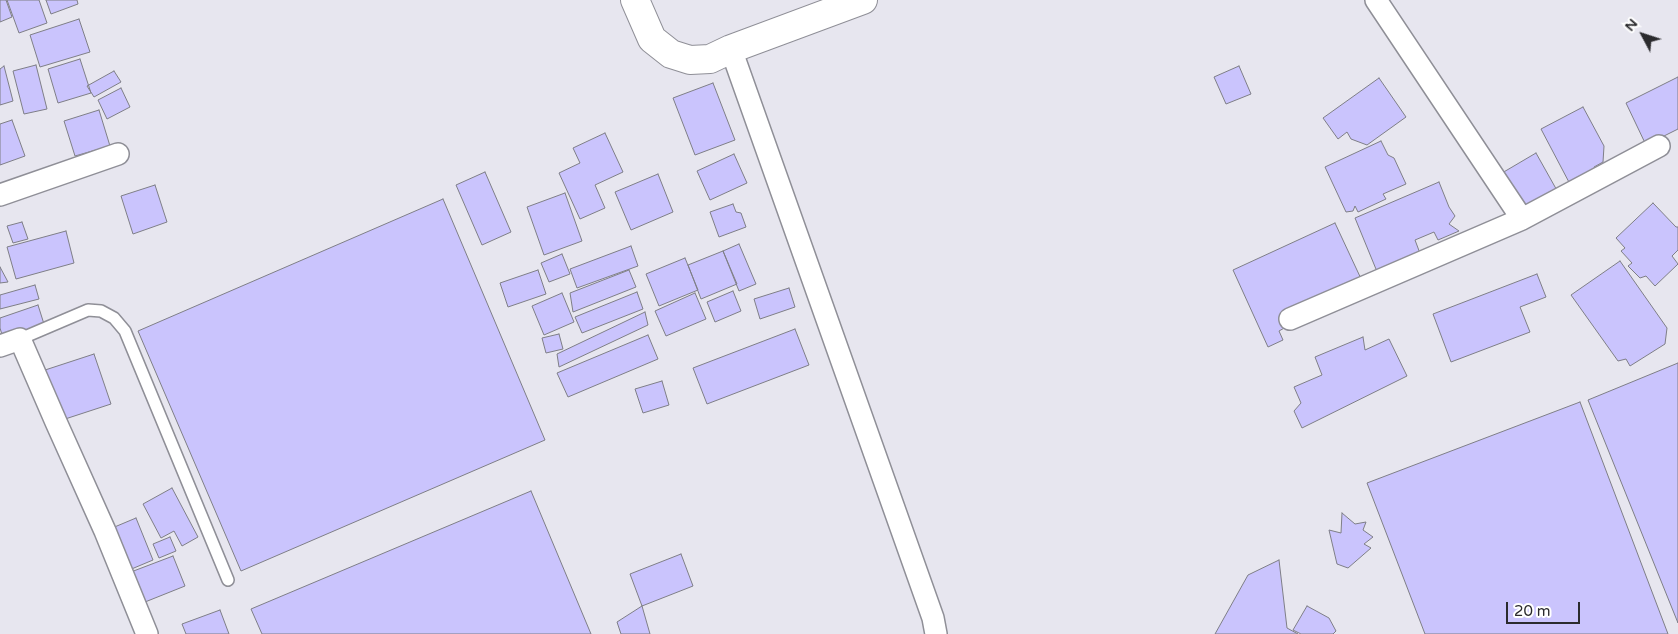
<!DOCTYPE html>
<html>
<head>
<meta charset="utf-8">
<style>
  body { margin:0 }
  #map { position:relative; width:1678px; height:634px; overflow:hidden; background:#e7e6ef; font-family:"Varela Round",sans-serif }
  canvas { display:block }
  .north { position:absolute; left:1618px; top:10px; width:50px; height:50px; -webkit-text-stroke:4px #fff; paint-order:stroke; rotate:310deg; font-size:14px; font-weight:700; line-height:20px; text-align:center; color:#2b2b2e }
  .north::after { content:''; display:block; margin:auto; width:18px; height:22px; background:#2b2b2e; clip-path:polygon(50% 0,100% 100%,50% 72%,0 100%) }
  .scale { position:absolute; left:1506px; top:602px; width:74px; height:22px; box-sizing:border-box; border:2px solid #2b2b2e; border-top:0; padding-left:6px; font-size:15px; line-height:18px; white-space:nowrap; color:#2b2b2e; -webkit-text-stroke:4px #fff; paint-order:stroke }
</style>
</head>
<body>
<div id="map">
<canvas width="1678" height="634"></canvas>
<div class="north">N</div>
<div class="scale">20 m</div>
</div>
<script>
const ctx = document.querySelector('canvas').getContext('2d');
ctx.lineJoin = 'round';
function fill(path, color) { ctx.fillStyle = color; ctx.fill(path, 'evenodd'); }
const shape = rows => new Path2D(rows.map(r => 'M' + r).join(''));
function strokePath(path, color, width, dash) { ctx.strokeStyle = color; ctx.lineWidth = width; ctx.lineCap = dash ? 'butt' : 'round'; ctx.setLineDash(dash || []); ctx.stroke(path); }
const building = shape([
  [0,0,6,0,12,17,0,22,0,0],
  [7,0,39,0,47,23,19,33,7,0],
  [46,0,77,0,78,4,51,14,46,0],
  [79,19,90,52,40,67,30,35,79,19],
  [80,59,91,93,58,103,48,69,80,59],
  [36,65,47,109,24,114,13,71,36,65],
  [4,66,13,101,0,105,0,69,4,66],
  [1239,66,1251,94,1226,104,1214,77,1239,66],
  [114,71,121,82,94,97,87,86,114,71],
  [1678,77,1678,129,1646,145,1626,103,1678,77],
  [1379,78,1406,117,1367,145,1351,139,1347,132,1338,139,1323,118,1379,78],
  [713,83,735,140,695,155,673,98,713,83],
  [121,88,130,107,107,119,98,100,121,88],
  [1583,107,1604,146,1603,162,1594,167,1597,172,1571,186,1541,129,1583,107],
  [99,110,110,146,75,156,64,121,99,110],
  [12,120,25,156,0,165,0,124,12,120],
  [605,133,623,172,595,185,605,208,580,219,559,173,580,163,573,148,605,133],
  [1381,141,1388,155,1394,158,1406,184,1383,194,1386,199,1358,212,1355,206,1353,211,1346,212,1325,167,1381,141],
  [1536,153,1559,194,1524,213,1502,173,1536,153],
  [734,154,747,183,710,200,697,171,734,154],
  [485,172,511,232,482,245,456,185,485,172],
  [658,174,673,212,631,230,615,192,658,174],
  [1439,182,1449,207,1455,216,1449,224,1459,231,1438,240,1434,232,1415,240,1421,256,1378,274,1355,218,1439,182],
  [155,185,167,222,133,234,121,196,155,185],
  [565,193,582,241,544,255,527,207,565,193],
  [443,199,545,440,241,571,138,331,443,199],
  [1653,203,1676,227,1678,227,1678,250,1672,256,1678,264,1655,286,1646,276,1640,278,1628,266,1632,263,1621,251,1625,248,1616,238,1653,203],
  [733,204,736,212,741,213,746,227,719,237,710,212,733,204],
  [22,222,28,239,13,243,7,226,22,222],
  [1335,223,1363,283,1279,331,1283,340,1268,347,1233,270,1335,223],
  [66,231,74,263,16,279,7,247,66,231],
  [739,244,756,284,739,291,723,251,739,244],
  [631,246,638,266,577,288,570,269,631,246],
  [723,251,737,284,701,299,688,265,723,251],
  [562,254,570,274,549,282,541,263,562,254],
  [685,258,698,290,659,306,646,274,685,258],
  [1620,261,1667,328,1665,344,1630,366,1626,359,1618,361,1571,295,1620,261],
  [0,267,8,282,0,283,0,267],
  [538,270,546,294,508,307,500,283,538,270],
  [629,270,636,287,573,312,570,293,629,270],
  [1537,274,1546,297,1520,307,1530,332,1451,362,1433,314,1537,274],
  [35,285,39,299,0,309,0,295,35,285],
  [789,288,795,307,760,319,754,299,789,288],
  [733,291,741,311,715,322,707,302,733,291],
  [637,292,643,309,582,333,575,317,637,292],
  [562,293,574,322,544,335,532,306,562,293],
  [695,293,706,319,666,336,655,311,695,293],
  [38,305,44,324,3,338,0,328,0,318,38,305],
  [645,312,648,325,559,367,557,354,645,312],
  [795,329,809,365,707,404,693,368,795,329],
  [559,334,563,349,546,353,542,338,559,334],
  [648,335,658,359,568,397,557,373,648,335],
  [1363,337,1365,350,1389,339,1407,376,1302,428,1294,411,1301,403,1294,387,1322,375,1315,357,1363,337],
  [94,354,111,404,56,422,39,372,94,354],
  [1678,363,1678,623,1588,400,1678,363],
  [662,381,669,405,643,413,635,389,662,381],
  [1580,402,1668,634,1425,634,1367,483,1580,402],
  [172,488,198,537,182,546,174,531,161,538,143,504,172,488],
  [531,491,591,634,262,634,251,609,531,491],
  [1342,513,1355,524,1366,522,1363,530,1373,537,1364,544,1371,548,1348,568,1337,564,1329,530,1341,533,1342,513],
  [136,518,153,560,122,573,105,531,136,518],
  [170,537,176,551,159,558,153,544,170,537],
  [681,554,693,586,642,606,630,574,681,554],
  [173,556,185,586,135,606,123,575,173,556],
  [1279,560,1287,628,1298,634,1215,634,1248,575,1279,560],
  [642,606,650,634,621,634,617,622,642,606],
  [1307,606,1329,618,1336,631,1333,634,1301,634,1293,630,1307,606],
  [220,610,229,634,186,634,182,624,220,610]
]);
fill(building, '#cac4fd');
strokePath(building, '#7e7e86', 1);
const lane = shape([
  [20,339,88,310,101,311,114,318,125,331,228,580]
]);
const street = shape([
  [1376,0,1522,219],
  [731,49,933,618,936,634],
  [0,195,118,154],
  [1290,319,1522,219,1659,146],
  [0,346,20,339,56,422,105,531,147,634]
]);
const secondary = shape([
  [635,0,652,39,671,54,690,60,710,59,731,49,863,0]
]);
strokePath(lane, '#8f8f97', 14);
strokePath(street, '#8f8f97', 24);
strokePath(secondary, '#8f8f97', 30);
strokePath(lane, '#fff', 11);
strokePath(street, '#fff', 21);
strokePath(secondary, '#fff', 28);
</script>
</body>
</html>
